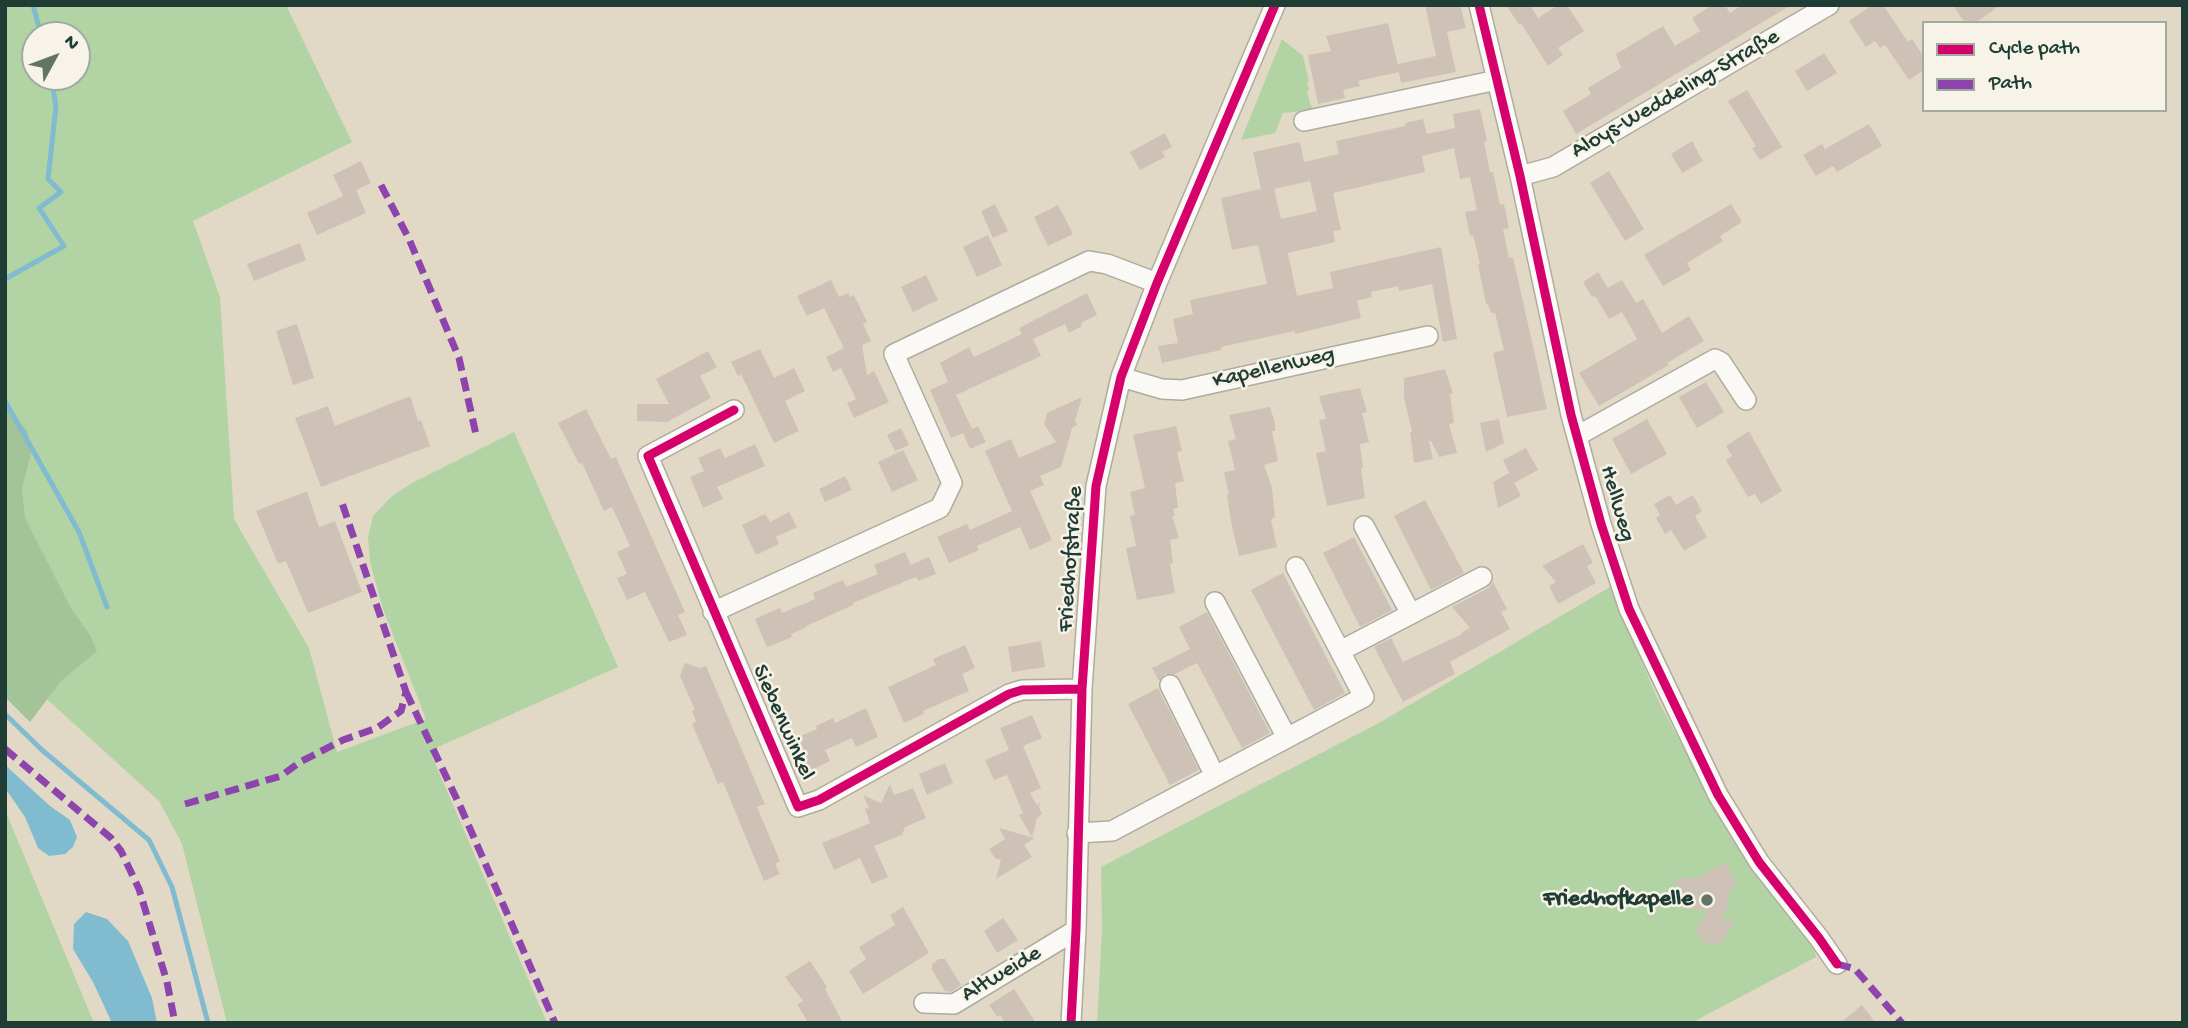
<!DOCTYPE html>
<html>
<head>
<meta charset="utf-8">
<style>
  body { margin:0 }
  #map { position:relative; width:2188px; height:1028px; overflow:hidden; background:#e1d9c6; font-family:"Gochi Hand",sans-serif }
  canvas { display:block }
  .frame { position:absolute; inset:0; border:7px solid #1f3d34; pointer-events:none }
  .legend { position:absolute; left:1922px; top:21px; width:245px; height:91px; box-sizing:border-box; background:#f7f3e8; border:2px solid #a1aaa0; margin:0; padding:9px 12px; list-style:none; font-size:21px; color:#1f3d34 }
  .legend li { display:flex; align-items:center; gap:14px; height:35px }
  .legend b { width:35px; border:2px solid #a1aaa0 }
  .north { position:absolute; left:21px; top:21px; width:70px; height:70px; box-sizing:border-box; background:#f7f3e8; border:2px solid #a1aaa0; border-radius:50%; rotate:49deg; font-size:19px; font-weight:700; line-height:28px; text-align:center; color:#1f3d34 }
  .north::after { content:''; display:block; margin:auto; width:24px; height:32px; background:#637467; clip-path:polygon(50% 0,100% 100%,50% 72%,0 100%) }
</style>
</head>
<body>
<div id="map">
<canvas width="2188" height="1028"></canvas>
<div class="frame"></div>
<ul class="legend">
<li><b style="height:9px;background:#d6006c"></b>Cycle path</li>
<li><b style="height:9px;background:#8e44ad"></b>Path</li>
</ul>
<div class="north">N</div>
</div>
<script>
const g = document.querySelector('canvas').getContext('2d');
g.lineJoin = 'round';
function fill(path, color) {
  g.fillStyle = color;
  g.fill(path, 'evenodd');
}
function poly(rows) {
  const path = new Path2D();
  for (const r of rows) {
    path.moveTo(r[0], r[1]);
    for (let i = 2; i < r.length; i += 2) path.lineTo(r[i], r[i + 1]);
  }
  return path;
}
function trace(path, color, width, dash) {
  g.strokeStyle = color;
  g.lineWidth = width;
  g.lineCap = dash ? 'butt' : 'round';
  g.setLineDash(dash || []);
  g.stroke(path);
}
function write(font, color, halo, rows, align = 'center') {
  g.font = font + ' "Gochi Hand",sans-serif';
  g.lineWidth = 5;
  g.setLineDash([]);
  g.textBaseline = 'middle';
  g.strokeStyle = halo;
  g.fillStyle = color;
  for (const [text, x, y, turn = 0] of rows) {
    g.save();
    g.translate(x, y);
    g.rotate((+turn || 0) * Math.PI / 180);
    g.textAlign = isNaN(turn) ? turn : align;
    if (halo) g.strokeText(text, 0, 0);
    g.fillText(text, 0, 0);
    g.restore();
  }
}
fill(poly([
  [5,5,286,5,352,142,193,221,220,297,234,519,309,648,337,752,426,719,383,609,370,562,368,537,373,516,391,497,412,483,514,432,618,667,438,747,431,754,547,1023,227,1023,182,844,159,801,5,661],
  [35,35,77,35,77,77,35,77],
  [1282,39,1303,56,1309,81,1307,82,1309,90,1307,91,1310,104,1314,110,1283,113,1275,133,1241,140],
  [1610,587,1658,700,1721,819,1772,895,1813,946,1816,957,1691,1023,1097,1023,1102,931,1101,867,1379,723],
  [5,810,94,1023,5,1023]
]), '#b2d3a3');
fill(poly([
  [5,403,27,431,32,448,22,489,25,518,55,577,72,610,90,635,97,651,61,681,30,722,5,697]
]), '#a3c399');
fill(poly([
  [5,765,50,806,70,820,77,837,73,847,65,854,49,856,38,848,25,817,5,788],
  [86,912,107,919,128,941,152,998,157,1023,112,1023,93,982,73,949,74,924]
]), '#80bbd0');
trace(poly([
  [33,5,41,35],
  [5,279,64,246,39,208,61,192,48,179,56,106,51,77],
  [5,401,79,532,107,607],
  [5,714,42,750,149,840,172,887,208,1023]
]), '#80bbd0', 5);
fill(poly([
  [1425,5,1460,5,1466,28,1447,32,1456,72,1401,83,1399,72,1358,81,1360,86,1343,90,1345,98,1318,104,1308,55,1331,51,1326,36,1388,23,1399,70,1398,64,1436,56],
  [1506,5,1530,5,1538,18,1558,5,1567,5,1584,31,1558,48,1563,55,1548,66,1521,23,1519,25],
  [1712,5,1725,5,1730,13,1742,5,1791,5,1576,134,1563,111,1591,94,1588,88,1621,68,1616,54,1663,26,1675,46,1700,31,1692,18],
  [1872,5,1883,5,1908,42,1912,39,1924,57,1924,70,1909,80,1885,45,1880,48,1875,41,1866,47,1849,21],
  [1953,5,2001,5,1975,23,1965,23],
  [1824,53,1837,73,1807,91,1795,71],
  [1747,90,1782,147,1760,160,1752,148,1756,146,1728,101],
  [1480,109,1487,141,1484,142,1490,172,1493,172,1500,205,1504,204,1509,228,1503,229,1509,258,1513,257,1547,409,1507,417,1493,353,1504,350,1495,313,1491,313,1488,304,1486,304,1478,265,1480,264,1473,235,1470,236,1465,212,1477,210,1470,177,1460,179,1454,148,1422,156,1425,172,1333,193,1341,230,1333,231,1335,242,1288,253,1297,296,1333,288,1330,272,1441,247,1457,339,1443,342,1432,284,1399,291,1398,286,1371,292,1372,297,1357,301,1361,318,1295,334,1295,331,1221,347,1221,350,1162,363,1158,346,1178,343,1173,319,1193,314,1190,300,1267,284,1258,245,1232,250,1221,198,1261,189,1253,152,1300,142,1304,162,1339,154,1336,141,1405,126,1405,123,1423,119,1427,134,1455,128,1453,114],
  [1310,181,1317,211,1281,219,1274,189],
  [1869,124,1882,146,1837,172,1833,166,1816,176,1803,155,1822,144,1825,149],
  [1165,133,1172,147,1162,152,1165,157,1140,170,1130,152],
  [1692,141,1703,161,1682,173,1671,154],
  [361,161,371,183,356,190,366,213,317,235,307,213,343,196,333,175],
  [1609,171,1644,229,1625,241,1590,183],
  [995,204,1008,231,993,238,981,211],
  [1731,204,1742,222,1720,236,1723,241,1687,263,1691,270,1663,286,1644,255],
  [1058,205,1073,234,1048,246,1034,217],
  [988,235,1002,265,977,277,963,247],
  [300,243,306,260,254,281,247,264],
  [1598,272,1608,288,1622,280,1636,303,1643,299,1662,333,1689,316,1704,341,1667,363,1669,365,1599,406,1579,373,1637,339,1622,312,1609,319,1595,296,1592,297,1583,282],
  [926,275,938,300,913,312,901,287],
  [831,280,839,297,848,293,850,297,854,295,867,322,863,324,871,341,862,345,867,375,874,371,889,402,854,418,847,403,856,399,841,368,833,372,826,357,844,348,824,308,807,316,797,296],
  [1087,293,1097,315,1081,323,1082,326,1069,333,1065,324,1033,339,1041,356,956,395,972,429,978,426,986,442,970,449,963,433,951,438,930,390,948,382,940,363,969,347,974,357,1022,334,1019,328],
  [297,324,314,378,293,385,276,331],
  [760,349,774,378,794,368,805,391,785,401,799,431,774,443,741,374,738,376,731,362],
  [708,351,717,367,700,376,711,398,667,422,637,421,637,404,669,404,656,379],
  [1445,369,1453,394,1450,394,1454,423,1449,424,1457,453,1439,457,1431,441,1429,441,1433,459,1414,463,1410,432,1412,432,1404,397,1404,378],
  [1706,382,1724,412,1697,428,1679,397],
  [1360,388,1367,412,1362,413,1369,442,1360,444,1363,468,1361,469,1365,498,1327,506,1316,453,1326,451,1319,420,1326,419,1319,396],
  [410,396,418,421,421,420,430,446,321,487,295,418,328,406,335,426],
  [1082,397,1075,421,1077,425,1072,428,1061,467,1040,476,1044,485,1030,491,1052,540,1030,550,1020,527,977,546,979,550,949,563,937,537,967,524,970,530,1012,511,985,451,1011,439,1019,458,1056,442,1044,424,1047,413],
  [1270,407,1275,423,1275,431,1272,431,1278,461,1264,465,1272,488,1275,517,1271,520,1277,547,1239,556,1232,527,1227,495,1229,495,1224,472,1235,470,1228,441,1236,439,1229,415],
  [586,409,611,459,616,457,685,612,678,615,687,635,669,642,645,592,627,600,617,578,627,574,617,552,630,546,612,507,604,511,582,463,579,464,558,423],
  [1499,419,1504,443,1486,452,1480,423],
  [1647,419,1667,454,1631,474,1612,439],
  [1176,426,1182,451,1177,452,1184,481,1175,483,1178,508,1173,509,1175,516,1172,516,1179,538,1170,540,1173,563,1170,564,1175,593,1137,600,1126,548,1136,546,1130,516,1135,515,1130,492,1145,488,1133,435],
  [901,428,909,445,895,451,887,435],
  [1749,431,1782,491,1761,504,1755,494,1748,497,1726,460,1732,456,1726,446],
  [755,444,765,466,717,487,723,499,703,508,690,477,704,471,698,458,720,448,725,458],
  [1526,448,1538,470,1514,483,1503,460],
  [903,450,918,480,892,492,878,462],
  [1509,473,1521,496,1498,508,1493,482],
  [845,476,852,490,825,502,819,489],
  [307,491,319,527,335,521,362,592,308,613,286,561,278,564,256,511],
  [1670,495,1676,505,1693,495,1702,511,1695,516,1707,537,1684,551,1671,530,1665,534,1656,518,1660,515,1654,504],
  [1425,500,1464,573,1431,590,1394,516],
  [789,512,797,527,776,537,779,544,756,555,742,525,765,514,770,522],
  [1354,537,1392,610,1360,627,1323,553],
  [1583,544,1593,563,1587,566,1596,583,1558,604,1549,586,1556,582,1542,566],
  [905,552,911,565,929,557,936,574,918,581,916,577,853,603,853,605,806,626,807,627,791,634,792,637,767,647,755,619,780,608,782,613,815,599,813,593,843,580,846,587,878,574,874,565],
  [1283,573,1345,693,1314,710,1251,590],
  [1493,582,1507,609,1501,612,1510,629,1450,662,1455,674,1403,702,1374,647,1391,638,1403,662,1462,634,1462,632,1470,628,1452,607,1488,588],
  [1207,612,1270,733,1242,748,1197,663,1175,674,1165,674,1159,681,1152,668,1190,649,1179,627],
  [1041,641,1045,667,1012,672,1008,647],
  [965,645,975,668,962,674,969,691,923,711,924,714,904,723,888,687,936,665,933,659],
  [685,663,700,668,706,666,765,804,757,807,780,861,775,864,780,874,764,881,723,782,718,784,692,724,696,721,692,711,695,710,680,676],
  [1158,688,1199,770,1170,785,1128,704],
  [866,708,878,737,856,747,852,738,825,750,830,761,807,772,793,739,817,729,816,726,833,718,835,723],
  [1032,715,1042,738,1023,746,1041,788,1030,793,1037,805,1040,802,1039,808,1042,814,1037,818,1032,837,1019,815,1023,813,1007,775,994,780,985,760,1009,750,1000,728],
  [945,763,953,783,927,795,919,774],
  [890,784,894,795,913,788,926,818,905,827,902,835,874,846,888,877,872,884,860,858,834,870,822,843,870,823,865,809,869,808,863,795,881,803],
  [999,828,1035,838,1024,845,1032,857,996,879,1001,860,995,858,989,849,1005,839],
  [1726,862,1736,882,1727,897,1730,904,1721,919,1735,920,1720,944,1703,943,1696,930,1708,911,1690,909,1674,879,1698,877],
  [903,907,929,953,863,994,849,971,866,959,859,947,895,925,890,915],
  [1003,918,1018,940,997,953,984,931],
  [939,959,945,959,961,985,951,992,945,991,932,970,932,964],
  [810,961,827,987,825,989,843,1023,808,1023,797,1004,803,1001,785,977],
  [1014,989,1036,1023,1005,1023,1000,1015,997,1017,989,1005],
  [1862,1005,1876,1023,1840,1023]
]), '#cec2b7');
const minor = poly([
  [1479,5,1520,176,1571,415,1601,524,1629,609,1718,795,1759,862,1819,938,1837,964],
  [1304,121,1497,80],
  [1520,176,1553,167,1829,5],
  [1121,377,1162,389,1182,390,1428,336],
  [734,410,648,456,798,807,819,800,1009,694,1022,690,1082,689],
  [1577,436,1715,359,1721,362,1746,400],
  [1364,526,1411,614],
  [1296,567,1340,651],
  [1215,602,1287,738],
  [713,612,940,508,952,483,894,354,1089,261,1107,264,1157,283],
  [1170,685,1215,776],
  [1077,833,1112,831,1364,697,1340,651,1482,577],
  [924,1003,954,1004,1076,930],
  [1071,1023,1076,930,1082,689,1096,486,1121,377,1157,283,1275,5]
]);
trace(minor, '#aeac9f', 22);
trace(minor, '#faf9f6', 19);
trace(poly([
  [381,185,409,239,459,358,477,439],
  [406,692,461,808,555,1023],
  [5,749,111,838,121,851,139,889,167,982,175,1023],
  [185,804,281,776,300,762,343,740,377,728,401,711,406,692,341,500],
  [1837,964,1855,969,1902,1023]
]), '#8e44ad', 7, [14, 7]);
trace(poly([
  [1479,5,1520,176,1571,415,1601,524,1629,609,1718,795,1759,862,1819,938,1837,964],
  [734,410,648,456,798,807,819,800,1009,694,1022,690,1082,689],
  [1071,1023,1076,930,1082,689,1096,486,1121,377,1157,283,1275,5]
]), '#d6006c', 9);
for (const [x, y, r, color] of [
  [1707,900,7,"#637467"]
]) {
  const dot = new Path2D();
  dot.arc(x, y, r, 0, 2 * Math.PI);
  g.fillStyle = color;
  g.fill(dot);
  trace(dot, '#f7f3e8', 2.5);
}
write('23px', '#1f3d34', '#f7f3e8', [
  ["Aloys-Weddeling-Straße",1676,95,-30],
  ["Kapellenweg",1274,369,-13],
  ["Hellweg",1616,504,74],
  ["Friedhofstraße",1072,559,-86],
  ["Siebenwinkel",782,723,66],
  ["Altweide",1002,975,-31]
]);
write('bold 23px', '#1f3d34', '#f7f3e8', [
  ["Friedhofkapelle",1693,900]
], 'right');
</script>
</body>
</html>
